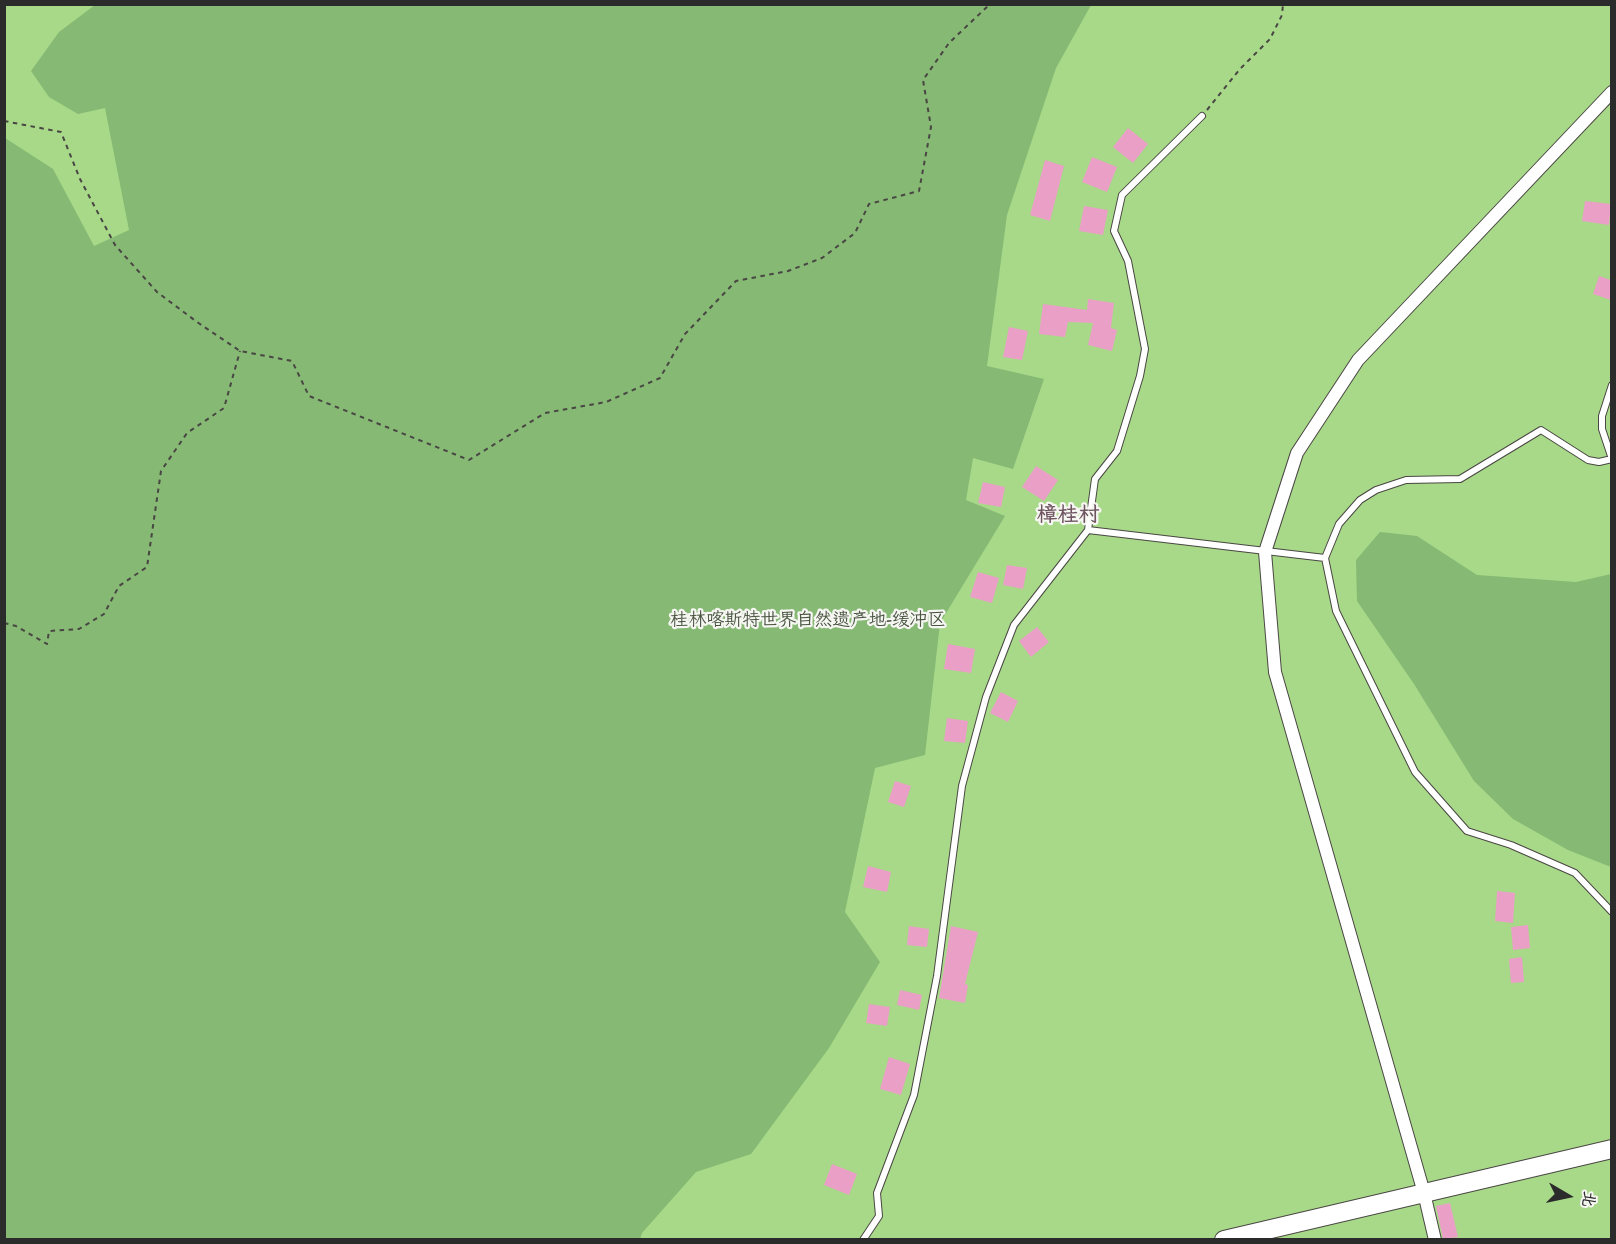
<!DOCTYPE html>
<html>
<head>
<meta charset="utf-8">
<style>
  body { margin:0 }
  #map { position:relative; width:1616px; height:1244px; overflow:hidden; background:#f3e2ca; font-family:"Gochi Hand","LXGW WenKai TC",sans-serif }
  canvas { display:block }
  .frame { position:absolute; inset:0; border:6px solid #2b2b2b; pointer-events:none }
  .north { position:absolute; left:1538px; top:1166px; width:60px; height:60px; -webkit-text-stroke:4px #f6f6f2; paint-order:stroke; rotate:99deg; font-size:16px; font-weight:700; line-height:24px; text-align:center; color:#2b2b2b }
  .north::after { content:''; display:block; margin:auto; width:21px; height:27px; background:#2b2b2b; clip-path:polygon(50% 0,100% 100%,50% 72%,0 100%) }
</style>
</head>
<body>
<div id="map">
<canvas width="1616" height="1244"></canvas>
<div class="frame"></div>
<div class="north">北</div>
</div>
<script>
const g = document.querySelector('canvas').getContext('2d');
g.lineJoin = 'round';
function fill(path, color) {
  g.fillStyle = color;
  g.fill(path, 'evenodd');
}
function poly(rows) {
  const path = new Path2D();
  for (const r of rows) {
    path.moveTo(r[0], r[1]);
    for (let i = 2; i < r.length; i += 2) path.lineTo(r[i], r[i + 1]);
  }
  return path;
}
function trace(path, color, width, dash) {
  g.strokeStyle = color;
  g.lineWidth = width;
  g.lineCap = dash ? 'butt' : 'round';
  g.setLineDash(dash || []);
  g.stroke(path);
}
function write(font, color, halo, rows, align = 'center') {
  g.font = font + ' "Gochi Hand","LXGW WenKai TC",sans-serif';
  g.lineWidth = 4.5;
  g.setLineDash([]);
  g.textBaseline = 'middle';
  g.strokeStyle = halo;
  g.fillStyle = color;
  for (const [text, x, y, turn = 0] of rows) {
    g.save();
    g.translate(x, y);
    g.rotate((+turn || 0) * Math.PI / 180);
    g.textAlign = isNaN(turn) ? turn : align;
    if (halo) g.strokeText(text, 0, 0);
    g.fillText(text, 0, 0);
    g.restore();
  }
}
fill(poly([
  [5,5,1611,5,1611,1239,5,1240]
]), '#a7d988');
fill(poly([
  [95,5,1091,5,1056,68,1007,215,987,366,1044,379,1013,469,973,458,966,500,1005,516,940,623,925,755,875,768,845,912,880,962,829,1048,751,1154,696,1172,642,1233,640,1239,5,1239,5,138,53,169,94,246,129,230,105,108,78,114,49,97,31,71,59,32],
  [1380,532,1417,536,1477,575,1576,582,1611,574,1611,867,1568,850,1513,819,1474,781,1414,684,1357,601,1356,560]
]), '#85b974');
fill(poly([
  [1128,128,1148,144,1133,163,1113,147],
  [1092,157,1117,167,1107,192,1082,182],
  [1045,160,1064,166,1050,221,1030,215],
  [1585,201,1611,204,1609,225,1582,221],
  [1084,206,1108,210,1103,235,1079,231],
  [1599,276,1611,280,1611,300,1593,294],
  [1088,299,1114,303,1111,328,1117,330,1112,351,1088,345,1093,323,1068,322,1065,337,1039,334,1043,304,1087,310],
  [1009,327,1028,331,1022,360,1003,357],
  [1036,466,1058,480,1044,501,1022,487],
  [983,482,1005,487,1001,507,978,503],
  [1007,565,1027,568,1023,589,1003,585],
  [978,572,999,578,992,603,970,597],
  [1037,627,1049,642,1031,657,1019,641],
  [948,644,975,649,971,673,944,669],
  [1001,692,1018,701,1008,722,990,713],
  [947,718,968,721,965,743,944,741],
  [895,781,911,786,904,807,888,802],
  [868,866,891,872,887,892,863,887],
  [1497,891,1515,893,1513,923,1495,921],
  [1528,925,1530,948,1513,950,1511,927],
  [909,926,929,929,927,947,907,945],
  [951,926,978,932,965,984,968,985,965,1003,939,998],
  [1522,957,1524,982,1511,983,1509,959],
  [900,990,922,995,919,1010,897,1005],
  [869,1004,890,1007,887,1026,866,1023],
  [889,1057,910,1064,901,1095,880,1089],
  [832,1164,857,1174,849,1195,824,1185],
  [1450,1203,1458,1237,1443,1239,1436,1206]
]), '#eaa0c6');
const lane = poly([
  [1612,385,1602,416,1602,429,1612,459],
  [1612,459,1599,462,1588,460,1541,430,1460,479,1406,480,1376,490,1360,500,1339,524,1325,558,1336,611,1415,772,1467,831,1511,845,1575,873,1612,912],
  [1088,530,1095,479,1117,451,1140,376,1145,349,1128,261,1114,231,1122,195,1202,116],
  [863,1240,879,1216,877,1193,914,1095,937,976,962,786,986,697,1014,625,1088,530,1325,558]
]);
const street = poly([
  [1435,1240,1424,1193,1275,672,1265,552,1297,453,1358,360,1612,92]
]);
const secondary = poly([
  [1224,1240,1612,1149]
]);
trace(lane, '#494643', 8);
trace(street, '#494643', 14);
trace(secondary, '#494643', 20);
trace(poly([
  [1207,110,1240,69,1270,39,1282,15,1283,4],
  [4,121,61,132,80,179,115,245,157,292,197,322,240,351,292,361,309,396,469,460,545,413,606,402,660,378,685,334,736,281,788,271,822,258,855,233,869,204,919,191,931,127,923,80,949,43,990,4],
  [4,623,16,626,47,644,49,631,79,629,104,614,119,586,147,567,161,471,187,433,224,408,240,351]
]), '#494643', 2, [4.5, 4.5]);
trace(lane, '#fff', 6);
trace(street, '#fff', 12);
trace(secondary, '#fff', 18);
write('18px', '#4a5642', '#f6f6f2', [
  ["桂林喀斯特世界自然遗产地-缓冲区",808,622]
]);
write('bold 21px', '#6e5461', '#f6f6f2', [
  ["樟桂村",1068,518]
]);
</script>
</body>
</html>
